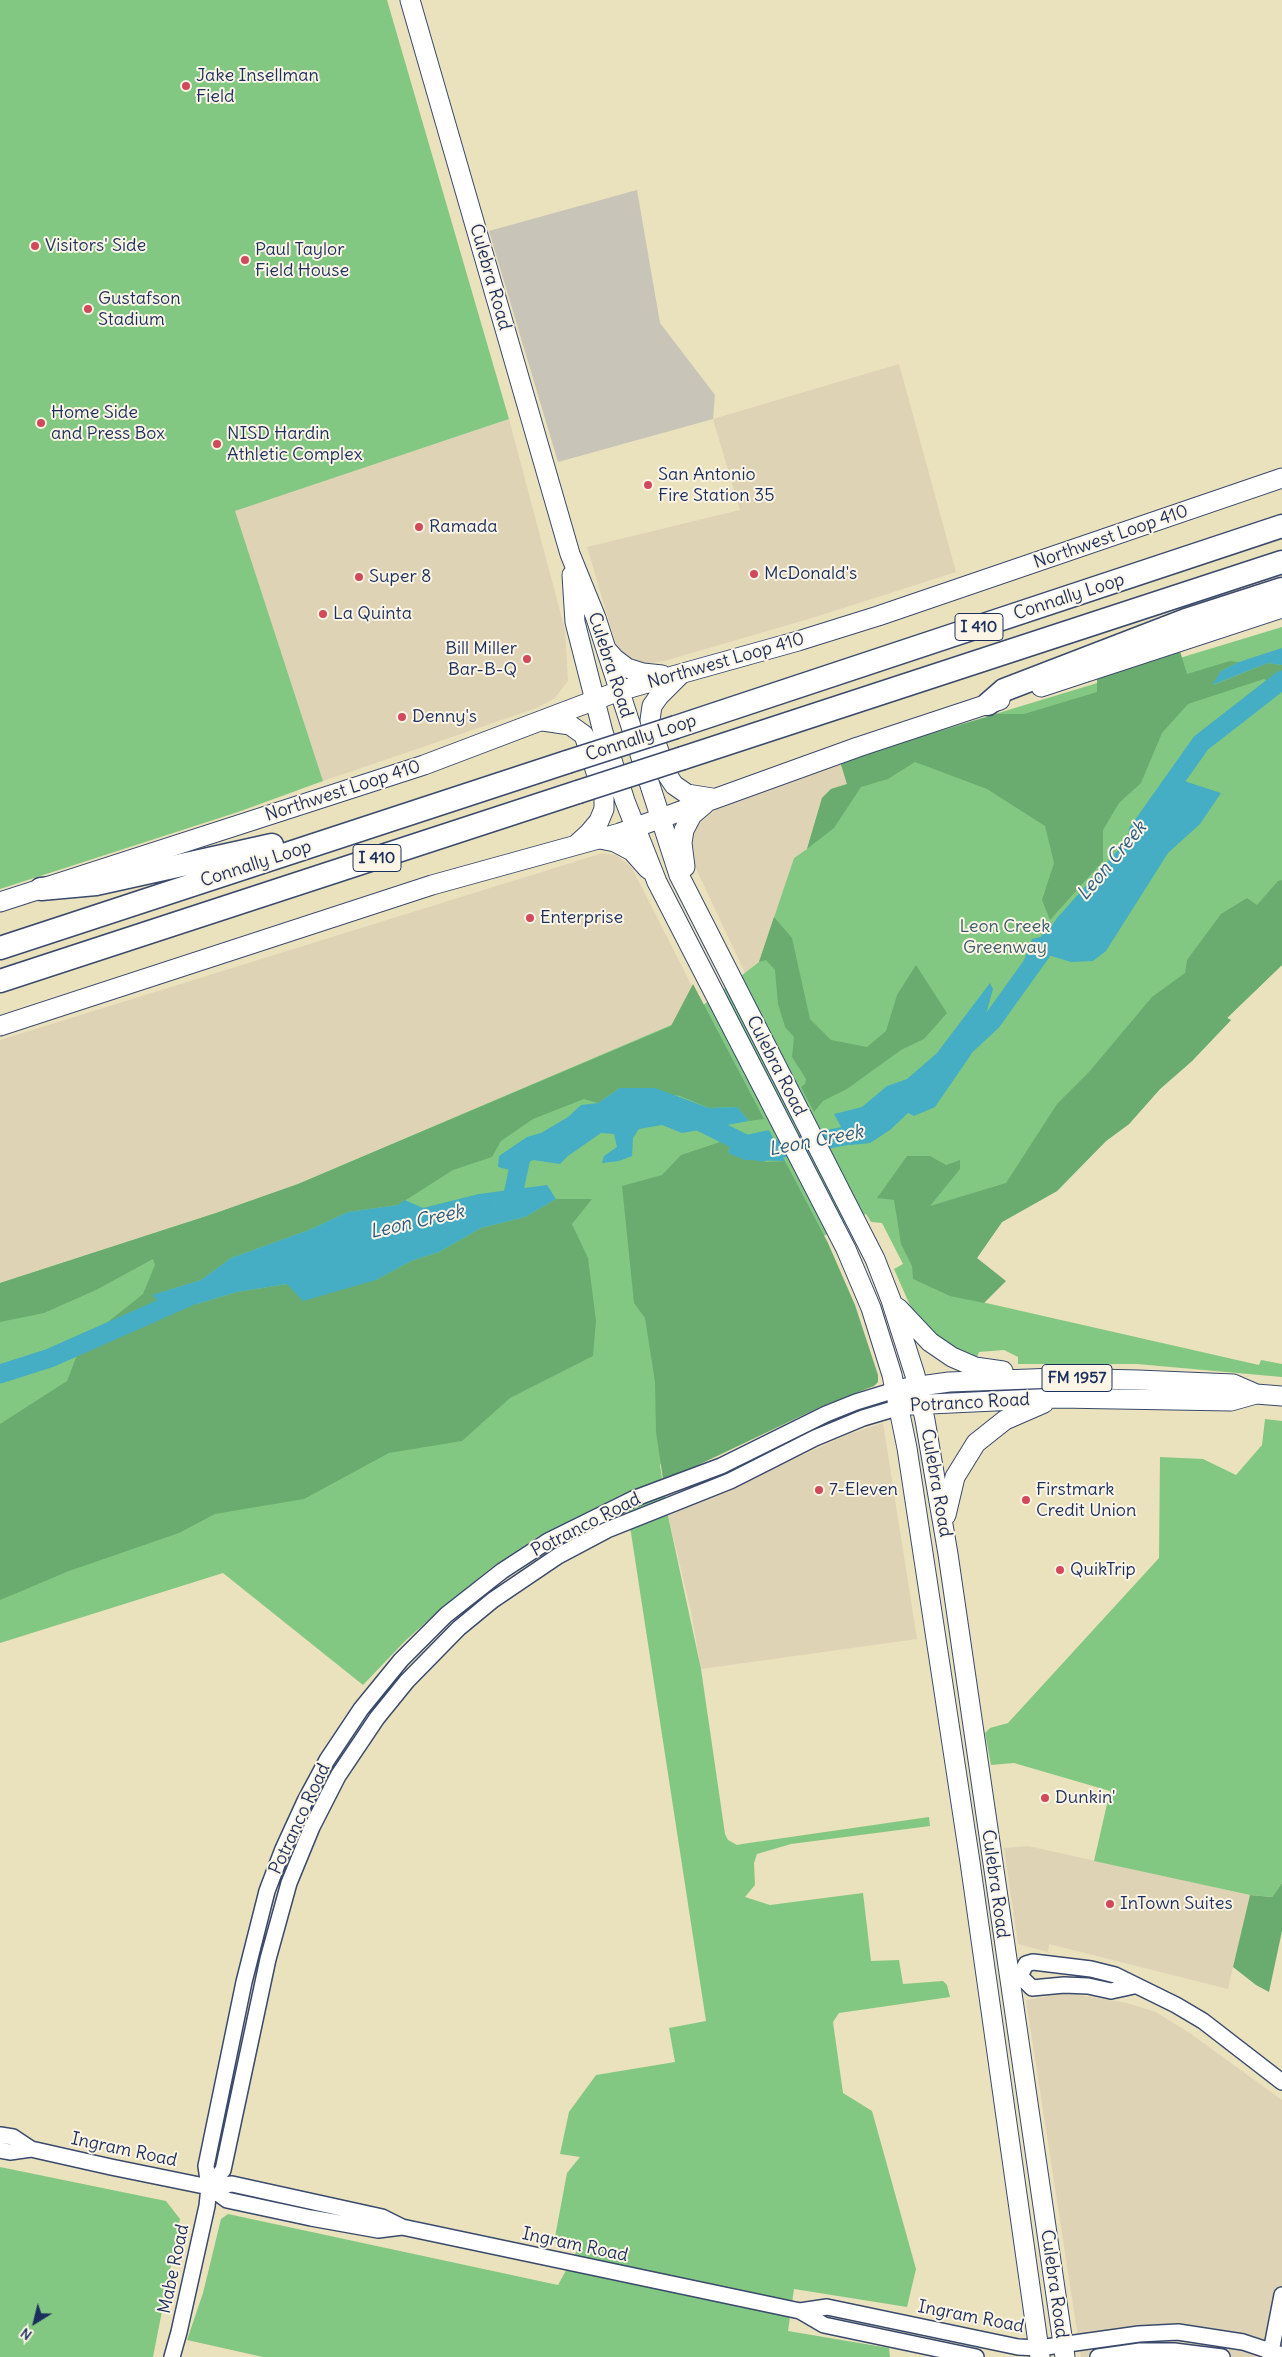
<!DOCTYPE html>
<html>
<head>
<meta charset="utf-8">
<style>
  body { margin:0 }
  #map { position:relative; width:1282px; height:2357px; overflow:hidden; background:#eae1bd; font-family:Delius,sans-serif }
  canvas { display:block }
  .north { position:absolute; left:10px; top:2297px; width:50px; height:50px; -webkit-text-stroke:4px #fcf5e5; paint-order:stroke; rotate:216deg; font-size:14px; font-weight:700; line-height:20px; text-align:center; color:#1b2f5e }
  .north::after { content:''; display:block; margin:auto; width:18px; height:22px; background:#1b2f5e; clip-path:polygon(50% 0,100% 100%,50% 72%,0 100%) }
</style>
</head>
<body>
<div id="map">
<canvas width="1282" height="2357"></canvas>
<div class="north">N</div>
</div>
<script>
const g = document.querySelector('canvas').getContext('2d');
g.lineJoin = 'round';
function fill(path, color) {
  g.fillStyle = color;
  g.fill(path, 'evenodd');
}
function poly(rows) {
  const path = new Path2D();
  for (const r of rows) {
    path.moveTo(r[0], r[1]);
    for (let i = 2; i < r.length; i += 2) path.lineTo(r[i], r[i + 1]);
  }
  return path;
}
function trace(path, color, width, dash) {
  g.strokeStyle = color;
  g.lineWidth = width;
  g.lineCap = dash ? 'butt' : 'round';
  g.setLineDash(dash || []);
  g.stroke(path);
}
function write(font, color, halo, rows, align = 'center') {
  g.font = font + ' Delius,sans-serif';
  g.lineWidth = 4;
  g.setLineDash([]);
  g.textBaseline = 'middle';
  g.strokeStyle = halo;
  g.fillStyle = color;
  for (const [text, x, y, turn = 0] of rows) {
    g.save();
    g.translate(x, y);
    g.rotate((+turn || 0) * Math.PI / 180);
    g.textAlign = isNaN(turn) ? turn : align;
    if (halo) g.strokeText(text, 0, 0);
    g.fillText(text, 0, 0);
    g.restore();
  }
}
fill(poly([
  [899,364,956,572,812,618,664,661,645,664,632,660,622,654,616,645,587,547,740,510,713,419],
  [509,419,565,630,568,681,555,698,537,708,323,781,234,511],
  [840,761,847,784,831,789,822,798,807,849,794,858,759,962,745,973,691,858,690,848,692,838,698,825,717,809],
  [603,853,616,855,632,868,702,1006,671,1025,298,1184,216,1213,0,1283,0,1040],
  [883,1423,917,1639,701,1669,690,1607,668,1516,849,1434],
  [1028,1846,1250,1895,1228,1989,1049,1944,1048,1952,1018,1944,1004,1848],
  [1067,1993,1127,2003,1156,2012,1191,2034,1282,2100,1282,2357,1081,2357,1026,2000]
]), '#dfd3b6');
fill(poly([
  [637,190,660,323,715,395,713,419,558,462,489,231]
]), '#c8c4b8');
fill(poly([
  [0,0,387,0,509,419,235,511,323,781,238,812,0,889],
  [1282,627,1282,965,1227,1018,1231,1020,1192,1061,1160,1089,1129,1124,1106,1141,1057,1191,1002,1222,951,1295,1259,1365,1261,1360,1282,1364,1282,1377,1137,1364,1018,1364,1018,1357,1004,1350,979,1352,976,1359,950,1347,933,1335,912,1310,894,1269,903,1264,882,1223,871,1222,866,1214,812,1242,660,1465,668,1516,701,1669,725,1834,728,1840,737,1845,742,1844,929,1817,930,1826,791,1844,757,1854,754,1863,755,1885,745,1897,770,1905,863,1893,871,1961,899,1960,903,1984,943,1981,947,1985,950,1997,839,2013,833,2022,843,2093,872,2111,916,2269,907,2307,794,2289,788,2331,889,2348,890,2357,263,2357,187,2340,203,2293,221,2219,228,2214,558,2285,579,2247,554,2242,567,2173,580,2157,560,2154,569,2112,596,2075,675,2062,669,2028,706,2021,631,1533,623,1494,537,1537,491,1568,444,1606,405,1641,363,1685,223,1573,0,1643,0,1283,216,1213,298,1184,671,1025,702,1006,759,962,794,858,807,849,822,798,831,789,847,784,840,761],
  [1265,1419,1282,1421,1282,1883,1272,1897,1250,1895,1094,1861,1110,1791,1014,1763,991,1765,985,1733,990,1728,1008,1723,1159,1558,1160,1457,1203,1459,1236,1475,1262,1445],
  [0,2167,166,2201,180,2219,153,2357,0,2357]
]), '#83c882');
fill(poly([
  [1180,651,1187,674,1230,661,1239,662,1221,671,1213,685,1268,663,1282,665,1282,677,1269,682,1264,679,1188,704,1162,733,1141,783,1119,803,1103,830,1103,861,1050,920,1042,900,1054,863,1045,826,987,789,915,762,888,779,861,787,834,828,807,849,822,798,831,789,847,784,840,761,997,714,1024,714,1097,692,1097,679],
  [1282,880,1282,965,1227,1018,1231,1020,1192,1061,1160,1089,1129,1124,1106,1141,1057,1191,1002,1222,977,1258,1006,1281,984,1303,950,1296,913,1279,912,1266,901,1244,894,1200,877,1198,907,1156,930,1156,946,1165,960,1160,960,1169,930,1206,1006,1183,1057,1104,1089,1072,1152,997,1185,973,1187,960,1221,914,1247,898,1257,905,1278,881],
  [774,917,792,938,810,1019,831,1040,867,1047,886,1031,897,995,916,965,947,1013,924,1039,901,1050,847,1089,823,1101,814,1112,801,1087,805,1084,806,1079,792,1057,794,1037,785,1027,778,1004,775,970,766,960,759,962],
  [693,984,764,1119,749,1121,737,1107,709,1108,680,1096,620,1088,598,1103,584,1099,533,1119,501,1141,492,1157,453,1170,398,1205,348,1212,309,1230,231,1258,201,1280,153,1295,197,1304,237,1292,287,1284,376,1280,411,1261,439,1252,481,1228,525,1217,556,1199,592,1199,572,1224,588,1258,596,1321,593,1356,510,1398,462,1441,389,1453,304,1499,215,1514,179,1533,69,1571,0,1600,0,1424,67,1381,79,1350,99,1329,143,1294,155,1265,153,1259,96,1290,44,1313,0,1322,0,1283,216,1213,298,1184,671,1026],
  [732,1138,728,1153,767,1162,785,1161,828,1243,855,1305,878,1375,878,1382,874,1386,820,1407,694,1467,663,1479,656,1432,655,1382,645,1318,634,1303,622,1186,662,1175,681,1155],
  [1282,1883,1282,1931,1269,1992,1256,1985,1233,1967,1250,1895,1272,1897]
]), '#6aac70');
fill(poly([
  [1282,648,1282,665,1268,663,1212,685,1221,671,1239,662],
  [1181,780,1221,793,1200,824,1168,853,1106,951,1093,961,1071,962,1048,955,1036,956,1023,963,1032,939,1045,936,1057,918],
  [990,983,993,989,980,1036,970,1056,935,1107,914,1116,908,1113,890,1130,870,1143,851,1145,834,1114,862,1107,887,1086,907,1079,937,1053],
  [620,1088,655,1088,709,1108,737,1107,749,1121,682,1133,662,1125,639,1129,633,1138,632,1156,619,1161,602,1163,604,1156,617,1147,614,1134,601,1133,568,1156,560,1164,533,1160,514,1171,498,1167,499,1156,527,1137,541,1133,568,1117,581,1105,598,1103],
  [769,1130,785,1161,745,1160,728,1153,732,1138],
  [547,1185,556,1199,525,1217,481,1228,439,1252,411,1261,376,1280,303,1301,287,1284,237,1292,197,1304,168,1309,152,1295,201,1280,231,1258,309,1230,348,1212,398,1205,405,1200,423,1208,479,1194]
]), '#45adc4');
trace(poly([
  [1138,832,1201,743,1282,680],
  [962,1049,992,1021,1053,936],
  [689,1116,761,1152,871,1131],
  [498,1202,512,1199,522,1153,530,1150],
  [0,1374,50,1358,188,1297]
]), '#45adc4', 19);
const minor = poly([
  [1020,1976,1026,1964,1033,1962,1091,1969,1115,1975,1176,2005,1203,2021,1282,2082],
  [1020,1976,1032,1988,1064,1985,1088,1986,1111,1991,1134,1986],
  [0,2135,13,2137,31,2149,111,2167,209,2187,232,2184,382,2217,402,2227,800,2311,824,2325,976,2357],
  [0,2150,10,2152,31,2149],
  [209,2187,223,2170,268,1959,289,1883,312,1827,338,1776,377,1718,407,1681,459,1628,493,1600,558,1556,607,1530,730,1481,815,1438,863,1418,900,1407],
  [209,2187,227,2200,311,2218,378,2230,402,2227],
  [800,2311,827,2307,1018,2347,1039,2348,1139,2334,1178,2332,1243,2342,1282,2355],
  [172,2357,179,2332,207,2206,209,2187,206,2166,244,1982,267,1891,283,1849,305,1801,327,1760,361,1709,401,1660,446,1615,502,1571,548,1541,633,1499,721,1466,826,1414,856,1402,895,1390],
  [1098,2357,1140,2351,1174,2351,1222,2357],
  [1270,2357,1282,2295]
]);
const major = poly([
  [410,0,570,554,596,618,679,875,875,1259,891,1300,915,1375,925,1420,948,1554,1065,2357],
  [572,575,575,622,603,732,625,801,657,882,846,1249,871,1308,892,1375,907,1448,970,1862,1040,2357],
  [606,649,615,659,627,668,643,673,662,675],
  [680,675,659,696,652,706,650,720,652,732,668,776,674,785,687,794,712,798],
  [1041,687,1282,608],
  [543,721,570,725,584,735,604,797,604,809,599,821,589,833,577,844],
  [600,839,615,842,632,851,648,869],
  [685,867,682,843,684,830,692,815,705,804],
  [0,902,424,765,619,691,798,641,878,616,1282,478],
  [0,1026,432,885,620,833,858,747,1000,700],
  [898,1308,930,1342,952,1357,975,1367,1003,1371],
  [906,1388,949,1382,1056,1378,1138,1380,1233,1384,1256,1394,1282,1396],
  [909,1405,1059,1398,1231,1401,1256,1394],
  [946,1515,955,1477,976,1443,1005,1420,1044,1403]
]);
const highway = poly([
  [988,704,1004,690,1186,620,1282,589],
  [676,727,1282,526],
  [683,758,1282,562],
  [41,889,96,884,272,845],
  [0,948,567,762],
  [0,981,578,792]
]);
trace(minor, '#3a4a6c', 18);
trace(major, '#3a4a6c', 21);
trace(highway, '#3a4a6c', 25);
trace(minor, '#fff', 15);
trace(major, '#fff', 19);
trace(highway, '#fff', 22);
const highwayBridge = poly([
  [567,762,676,727],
  [578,792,683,758]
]);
trace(highwayBridge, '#3a4a6c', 25, []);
trace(highwayBridge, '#fff', 22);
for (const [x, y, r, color] of [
  [186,86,5,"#d1495b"],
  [35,246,5,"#d1495b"],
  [245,260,5,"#d1495b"],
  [88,309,5,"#d1495b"],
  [41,423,5,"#d1495b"],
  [217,444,5,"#d1495b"],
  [648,485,5,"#d1495b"],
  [419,527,5,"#d1495b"],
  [754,574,5,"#d1495b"],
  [359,577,5,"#d1495b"],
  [323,614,5,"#d1495b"],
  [527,659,5,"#d1495b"],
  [402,717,5,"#d1495b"],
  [530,918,5,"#d1495b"],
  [819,1490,5,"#d1495b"],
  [1026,1500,5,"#d1495b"],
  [1060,1570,5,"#d1495b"],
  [1045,1798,5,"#d1495b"],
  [1110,1904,5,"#d1495b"]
]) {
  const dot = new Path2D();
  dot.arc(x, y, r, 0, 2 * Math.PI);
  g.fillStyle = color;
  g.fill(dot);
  trace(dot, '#fcf5e5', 2);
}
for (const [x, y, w] of [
  [979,627,48],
  [377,858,48],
  [1077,1378,70]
]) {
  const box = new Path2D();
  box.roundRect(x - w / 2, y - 13.5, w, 27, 4);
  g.fillStyle = '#fcf5e5';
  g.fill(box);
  trace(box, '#1b2f5e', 1);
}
write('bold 16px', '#1b2f5e', null, [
  ["I 410",979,627],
  ["I 410",377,858],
  ["FM 1957",1077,1378]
]);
write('18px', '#1b2f5e', '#fcf5e5', [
  ["Jake Insellman",196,76],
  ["Field",196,97],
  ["Visitors' Side",45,246],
  ["Paul Taylor",255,250],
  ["Field House",255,271],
  ["Gustafson",98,299],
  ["Stadium",98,320],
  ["Home Side",51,413],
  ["and Press Box",51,434],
  ["NISD Hardin",227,434],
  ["Athletic Complex",227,455],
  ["San Antonio",658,475],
  ["Fire Station 35",658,496],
  ["Ramada",429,527],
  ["McDonald's",764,574],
  ["Super 8",369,577],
  ["La Quinta",333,614],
  ["Bill Miller",517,649,"right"],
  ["Bar-B-Q",517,670,"right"],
  ["Denny's",412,717],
  ["Enterprise",540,918],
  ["7-Eleven",829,1490],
  ["Firstmark",1036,1490],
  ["Credit Union",1036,1511],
  ["QuikTrip",1070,1570],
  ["Dunkin'",1055,1798],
  ["InTown Suites",1120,1904]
], 'left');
write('18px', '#1b2f5e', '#fcf5e5', [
  ["Culebra Road",490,277,74],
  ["Northwest Loop 410",1111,537,-19],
  ["Connally Loop",1069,597,-18],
  ["Northwest Loop 410",726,661,-16],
  ["Culebra Road",610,665,72],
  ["Connally Loop",641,738,-18],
  ["Northwest Loop 410",343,791,-18],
  ["Connally Loop",256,864,-18],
  ["Culebra Road",776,1066,63],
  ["Potranco Road",970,1403,-3],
  ["Culebra Road",936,1483,80],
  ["Potranco Road",586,1525,-27],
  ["Potranco Road",300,1819,-65],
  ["Culebra Road",995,1884,82],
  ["Ingram Road",124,2150,12],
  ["Ingram Road",575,2245,12],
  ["Mabe Road",174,2269,-78],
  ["Culebra Road",1054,2284,82],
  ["Ingram Road",971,2317,11]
]);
write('18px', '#3a5d69', '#fcf5e5', [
  ["Leon Creek",1005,927],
  ["Greenway",1005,948]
]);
write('italic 19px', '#2a5b82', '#fcf5e5', [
  ["Leon Creek",1112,861,-50],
  ["Leon Creek",816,1141,-11],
  ["Leon Creek",417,1222,-13]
]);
</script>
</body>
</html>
